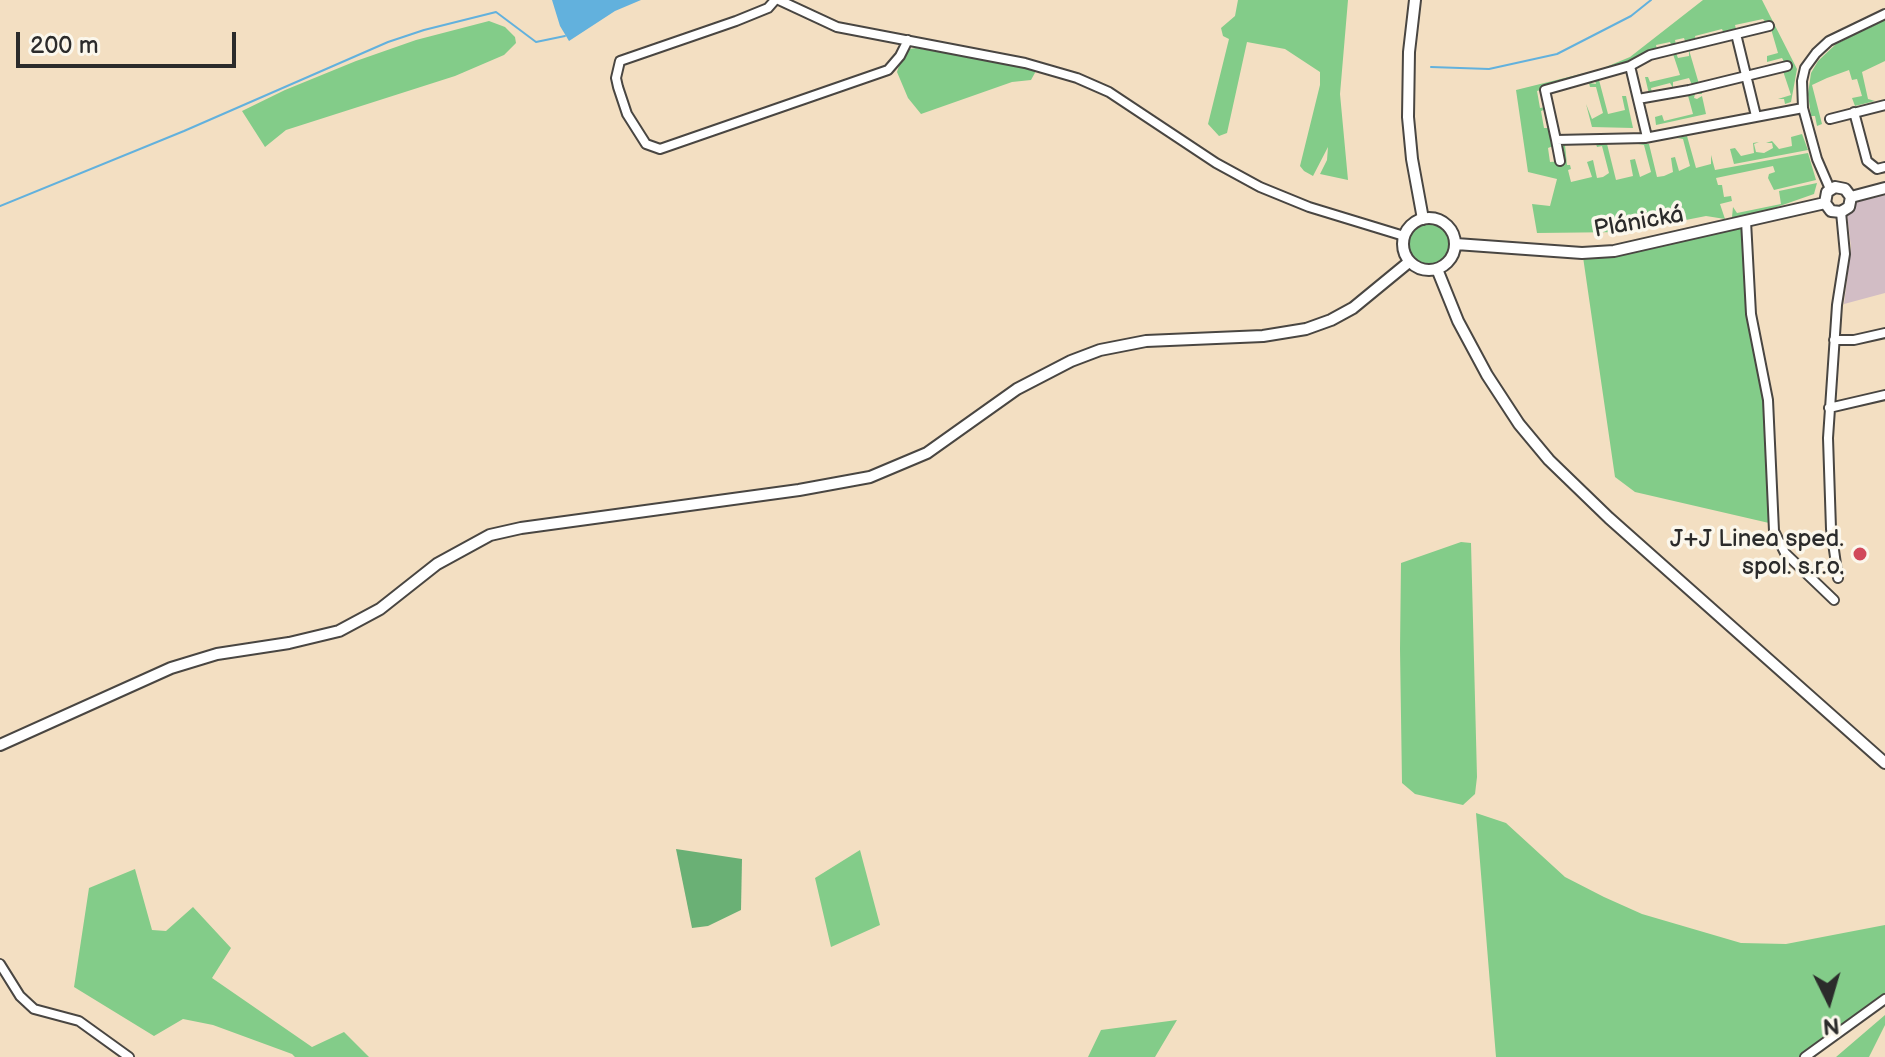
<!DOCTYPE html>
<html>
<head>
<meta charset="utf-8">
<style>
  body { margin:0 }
  #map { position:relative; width:1885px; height:1057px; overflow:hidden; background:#f3dfc2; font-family:"Balsamiq Sans",sans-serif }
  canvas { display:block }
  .north { position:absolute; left:1789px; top:961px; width:80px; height:80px; -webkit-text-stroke:6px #fbf7ec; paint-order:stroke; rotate:175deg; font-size:22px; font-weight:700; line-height:32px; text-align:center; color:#2b2b2b }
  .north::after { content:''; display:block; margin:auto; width:28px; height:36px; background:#2b2b2b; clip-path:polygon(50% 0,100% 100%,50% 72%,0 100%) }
  .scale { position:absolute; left:16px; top:32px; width:220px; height:36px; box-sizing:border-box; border:4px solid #2b2b2b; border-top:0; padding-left:10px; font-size:24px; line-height:28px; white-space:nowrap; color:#2b2b2b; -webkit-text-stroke:6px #fbf7ec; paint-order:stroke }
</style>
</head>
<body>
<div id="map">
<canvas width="1885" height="1057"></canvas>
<div class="north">N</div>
<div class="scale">200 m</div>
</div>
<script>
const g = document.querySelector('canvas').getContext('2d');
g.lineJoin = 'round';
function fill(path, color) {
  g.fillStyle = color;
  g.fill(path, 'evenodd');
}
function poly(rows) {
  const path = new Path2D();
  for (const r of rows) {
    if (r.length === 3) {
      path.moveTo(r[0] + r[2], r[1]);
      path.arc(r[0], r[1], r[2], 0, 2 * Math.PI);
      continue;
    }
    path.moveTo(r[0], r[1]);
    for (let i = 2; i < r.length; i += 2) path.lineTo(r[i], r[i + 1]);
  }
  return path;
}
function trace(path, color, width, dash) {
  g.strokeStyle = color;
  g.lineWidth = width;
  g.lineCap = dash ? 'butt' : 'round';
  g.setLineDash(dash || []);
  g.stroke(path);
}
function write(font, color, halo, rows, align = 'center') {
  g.font = font + ' "Balsamiq Sans",sans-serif';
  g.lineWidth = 7;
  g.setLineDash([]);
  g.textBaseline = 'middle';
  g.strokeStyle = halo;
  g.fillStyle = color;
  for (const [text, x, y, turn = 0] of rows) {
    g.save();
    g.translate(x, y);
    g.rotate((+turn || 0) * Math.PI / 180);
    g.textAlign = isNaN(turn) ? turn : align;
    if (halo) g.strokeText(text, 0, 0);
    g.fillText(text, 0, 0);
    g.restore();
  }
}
fill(poly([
  [1885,195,1885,293,1844,304,1851,247,1847,214,1852,204,1857,201]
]), '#d2bdc5');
fill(poly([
  [1238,0,1348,0,1340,94,1348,180,1320,174,1327,160,1328,147,1313,176,1304,171,1300,166,1320,85,1320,72,1285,49,1247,42,1227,133,1219,136,1208,124,1229,39,1223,36,1221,28,1235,16],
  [1703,0,1762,0,1797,69,1791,102,1785,104,1784,99,1778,99,1791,95,1783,71,1788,69,1782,58,1767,62,1767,56,1778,53,1771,29,1763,19,1735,25,1736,29,1728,31,1728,33,1724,34,1722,29,1695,36,1696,41,1686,44,1684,38,1675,40,1676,45,1672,47,1670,42,1656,45,1657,50,1636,60,1537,91,1540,108,1546,107,1546,109,1541,111,1544,128,1550,128,1553,146,1548,148,1550,162,1563,161,1561,145,1565,145,1567,165,1570,165,1571,169,1568,170,1571,182,1592,177,1587,162,1593,160,1597,178,1603,177,1609,173,1602,146,1597,147,1596,144,1607,144,1616,180,1633,176,1630,160,1635,159,1640,177,1651,172,1644,145,1638,144,1649,144,1657,177,1664,176,1673,172,1671,158,1675,157,1679,171,1690,166,1683,139,1677,138,1687,136,1696,168,1711,164,1711,155,1715,170,1808,153,1816,180,1774,190,1768,178,1769,174,1775,172,1773,166,1716,178,1718,185,1722,185,1724,197,1731,196,1732,201,1720,204,1725,219,1706,216,1625,232,1537,233,1532,204,1550,206,1557,179,1528,172,1516,90,1601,69,1630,57],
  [1885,20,1885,61,1862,72,1868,99,1875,101,1855,106,1852,98,1862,96,1857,79,1852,80,1849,70,1827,78,1812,85,1822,124,1817,126,1815,116,1811,116,1808,94,1811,73,1818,61,1836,44],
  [489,21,505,27,515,37,516,43,504,55,455,76,286,130,265,147,242,111,285,90,356,61,416,40],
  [916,48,1036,69,1036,71,1031,80,1012,82,921,114,908,98,897,72,902,56,909,49],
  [1689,50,1699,84,1692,85,1689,78,1673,82,1673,88,1670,83,1651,88,1652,93,1649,94,1645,77,1648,77,1650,82,1680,75,1673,54,1676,53,1678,58,1689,56],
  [1599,80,1608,114,1625,110,1622,96,1626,96,1633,128,1592,127,1586,104,1592,119,1603,113,1596,87,1590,87,1589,83,1596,84,1595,81],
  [1701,89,1702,94,1695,94,1694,98,1697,99,1702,96,1706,114,1656,125,1655,117,1662,115,1664,121,1693,114,1687,92],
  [1802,134,1808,150,1734,164,1730,149,1735,148,1741,156,1754,153,1753,143,1759,142,1754,144,1756,152,1764,153,1773,148,1772,143,1766,143,1772,141,1779,149,1792,146,1791,137],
  [1817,183,1814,194,1774,208,1774,212,1736,220,1732,217,1733,207,1737,213,1781,204,1779,191],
  [1429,244,20],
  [1742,225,1749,327,1762,379,1767,432,1769,523,1635,492,1615,477,1583,257,1624,255],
  [1461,542,1471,543,1477,777,1475,794,1463,805,1415,794,1402,783,1400,649,1401,563],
  [1476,813,1506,823,1565,877,1604,897,1642,914,1741,943,1786,944,1885,925,1885,995,1800,1057,1496,1057],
  [860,850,880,925,831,947,815,878],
  [135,869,152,930,166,931,193,907,231,948,212,978,312,1047,344,1032,369,1057,295,1057,292,1054,213,1025,183,1019,154,1036,74,987,89,888],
  [1885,1015,1885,1025,1869,1057,1836,1057],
  [1177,1020,1155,1057,1088,1057,1101,1030]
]), '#83cc89');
fill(poly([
  [676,849,742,859,741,910,708,926,692,928]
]), '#6ab075');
fill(poly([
  [552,0,641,0,615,11,569,41,560,26]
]), '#62b1dd');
trace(poly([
  [1431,67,1489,69,1557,54,1631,16,1651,0],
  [0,206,184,131,388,42,424,30,496,12,536,42,565,36]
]), '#62b1dd', 2);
const minor = poly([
  [775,0,768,8,736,21,620,61,616,78,618,87,627,114,646,144,660,149,888,70,900,56,908,40],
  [779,0,837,27,1025,63,1077,78,1109,92,1216,163,1260,187,1309,207,1404,236],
  [1736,34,1756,116],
  [1638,99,1689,90,1787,66],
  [1854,112,1867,161,1877,169,1885,167],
  [1830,119,1885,105],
  [1647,137,1630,66,1650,55,1769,26],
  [1556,140,1545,90,1630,66],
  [1560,161,1556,140,1645,138,1803,108],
  [1830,189,1817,159,1803,108,1802,81,1805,68,1816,53,1829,41,1885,14],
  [1746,221,1751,314,1768,400,1774,531,1785,553,1834,600],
  [1834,340,1854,340,1885,333],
  [1829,408,1885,395],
  [1838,578,1831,529,1828,438,1837,305,1845,254,1841,212],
  [0,964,20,996,34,1009,79,1021,129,1057],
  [1805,1057,1885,999]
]);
const major = poly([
  [1415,0,1409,52,1408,117,1412,159,1423,219],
  [1851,197,1885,188],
  [1825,203,1827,192,1835,187,1845,189,1851,197],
  [1825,203,1831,211,1841,212,1849,207,1851,197],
  [1429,244,26],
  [1456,244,1582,253,1614,251,1825,203],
  [1437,269,1458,321,1487,375,1519,424,1549,460,1609,518,1885,763],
  [0,745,171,668,217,654,289,643,339,631,380,609,437,564,490,535,521,528,799,490,870,477,927,453,1017,389,1071,361,1100,350,1146,341,1263,336,1306,329,1331,320,1353,308,1409,262]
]);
trace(minor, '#494642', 12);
trace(major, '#494642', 14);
trace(minor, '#fff', 8);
trace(major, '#fff', 10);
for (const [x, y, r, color] of [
  [1860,554,8,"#d1495b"]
]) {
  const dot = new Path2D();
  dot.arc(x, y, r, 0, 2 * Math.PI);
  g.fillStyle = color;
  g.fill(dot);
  trace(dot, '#fbf7ec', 3);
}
write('24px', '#2b2b2b', '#fbf7ec', [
  ["Plánická",1639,223,-10]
]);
write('24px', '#2b2b2b', '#fbf7ec', [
  ["J+J Linea sped.",1844,540],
  ["spol. s.r.o.",1844,568]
], 'right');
</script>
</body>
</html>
